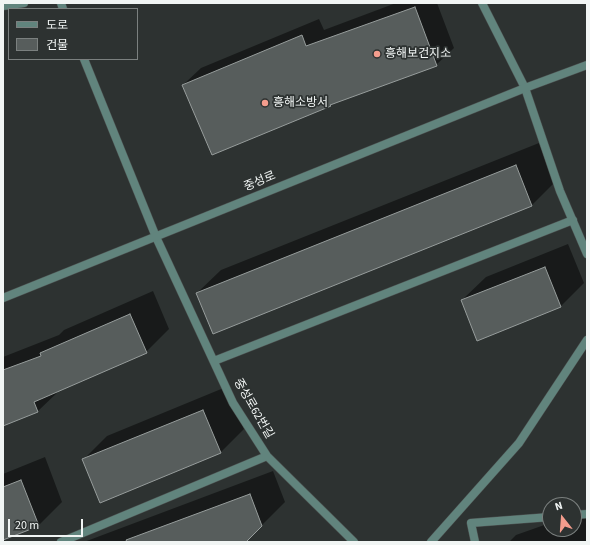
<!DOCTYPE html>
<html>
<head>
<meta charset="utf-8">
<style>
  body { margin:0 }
  #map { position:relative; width:590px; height:545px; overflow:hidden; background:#2d3231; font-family:"Source Sans 3","Noto Sans KR",sans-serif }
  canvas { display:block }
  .frame { position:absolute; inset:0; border:4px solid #f1f5f4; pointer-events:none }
  .legend { position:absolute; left:8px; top:8px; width:130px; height:52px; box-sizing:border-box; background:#2d3231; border:1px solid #7b807f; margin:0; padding:5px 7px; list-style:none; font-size:12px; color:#f1f5f4 }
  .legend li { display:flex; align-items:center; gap:8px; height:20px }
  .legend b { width:20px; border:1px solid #7b807f }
  .north { position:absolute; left:542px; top:497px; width:40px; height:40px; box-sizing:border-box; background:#2d3231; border:1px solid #7b807f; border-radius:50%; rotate:343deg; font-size:11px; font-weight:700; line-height:16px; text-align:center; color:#f1f5f4 }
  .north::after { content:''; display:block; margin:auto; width:14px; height:18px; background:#f49d8d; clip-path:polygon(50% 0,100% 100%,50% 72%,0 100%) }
  .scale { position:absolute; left:8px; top:519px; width:75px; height:18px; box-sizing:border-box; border:2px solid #f1f5f4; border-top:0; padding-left:5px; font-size:12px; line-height:14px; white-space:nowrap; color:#f1f5f4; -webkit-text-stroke:3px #2d3231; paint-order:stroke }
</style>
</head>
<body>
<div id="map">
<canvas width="590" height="545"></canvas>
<div class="frame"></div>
<ul class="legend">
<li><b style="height:5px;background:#61847d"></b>도로</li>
<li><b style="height:11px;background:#575d5c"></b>건물</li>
</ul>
<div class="north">N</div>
<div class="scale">20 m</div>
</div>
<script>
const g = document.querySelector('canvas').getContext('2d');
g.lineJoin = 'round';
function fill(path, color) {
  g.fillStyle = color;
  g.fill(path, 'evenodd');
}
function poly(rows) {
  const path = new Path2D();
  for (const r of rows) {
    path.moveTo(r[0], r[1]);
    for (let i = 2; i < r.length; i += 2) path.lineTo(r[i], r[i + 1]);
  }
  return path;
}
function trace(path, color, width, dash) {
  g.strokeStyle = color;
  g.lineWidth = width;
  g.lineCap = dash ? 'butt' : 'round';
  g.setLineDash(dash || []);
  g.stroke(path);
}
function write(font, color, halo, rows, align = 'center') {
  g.font = font + ' "Source Sans 3","Noto Sans KR",sans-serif';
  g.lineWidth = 3.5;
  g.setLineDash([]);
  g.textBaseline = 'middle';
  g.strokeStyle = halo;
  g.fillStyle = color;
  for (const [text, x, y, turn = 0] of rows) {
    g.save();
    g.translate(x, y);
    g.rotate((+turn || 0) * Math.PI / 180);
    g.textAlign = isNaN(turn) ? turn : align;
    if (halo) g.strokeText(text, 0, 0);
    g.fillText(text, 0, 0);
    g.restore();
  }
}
fill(poly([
  [396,3,437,3,454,48,436,65,333,103,212,154,183,85,201,68,319,19,324,30],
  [539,143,555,182,532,205,213,333,197,293,221,270],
  [568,244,584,283,560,307,462,300,486,277],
  [153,291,169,329,146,352,60,390,38,411,3,425,3,357,59,335,64,330],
  [226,387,244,429,221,452,84,459,107,436],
  [45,457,62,502,39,525,3,539,3,474],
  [273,471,285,502,245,542,84,542],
  [587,510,587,542,509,542,516,535,550,523,550,529,574,529,574,515]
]), '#0007');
const building = poly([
  [415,7,437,66,330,105,331,106,212,155,182,85,302,35,306,46,415,7],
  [516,165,532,206,213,334,196,293,516,165],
  [545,267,561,307,477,341,461,300,545,267],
  [130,314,147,353,34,402,38,412,3,426,3,370,41,356,40,353,130,314],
  [203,410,221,453,100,503,82,459,203,410],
  [21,480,39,526,3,540,3,487,21,480],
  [250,494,262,526,246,542,127,542,126,540,250,494]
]);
fill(building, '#575d5c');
trace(building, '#979d9c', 1);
const service = poly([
  [574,515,587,514],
  [475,542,471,523,550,517]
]);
const minor = poly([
  [61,3,63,9],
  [482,3,525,88,560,191,587,254],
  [3,6,24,3],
  [84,59,156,237,233,403,267,456,354,542],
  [214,361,573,220],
  [61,542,267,456],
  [431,542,519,443,587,340]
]);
const tertiary = poly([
  [3,298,525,88,587,65]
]);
trace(service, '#4c5150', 9);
trace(minor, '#4c5150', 9);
trace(tertiary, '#4c5150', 9);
trace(service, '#61847d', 8);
trace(minor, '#61847d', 8);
trace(tertiary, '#61847d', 8);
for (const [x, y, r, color] of [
  [377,54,4,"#f49d8d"],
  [265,103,4,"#f49d8d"]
]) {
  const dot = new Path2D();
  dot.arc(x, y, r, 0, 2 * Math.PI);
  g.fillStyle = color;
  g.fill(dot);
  trace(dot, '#2d3231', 1.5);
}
write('12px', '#f1f5f4', '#2d3231', [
  ["흥해보건지소",385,54],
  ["흥해소방서",273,103]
], 'left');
write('12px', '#f1f5f4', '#2d3231', [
  ["중성로",260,182,-22],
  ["중성로62번길",253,409,60]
]);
</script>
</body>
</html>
